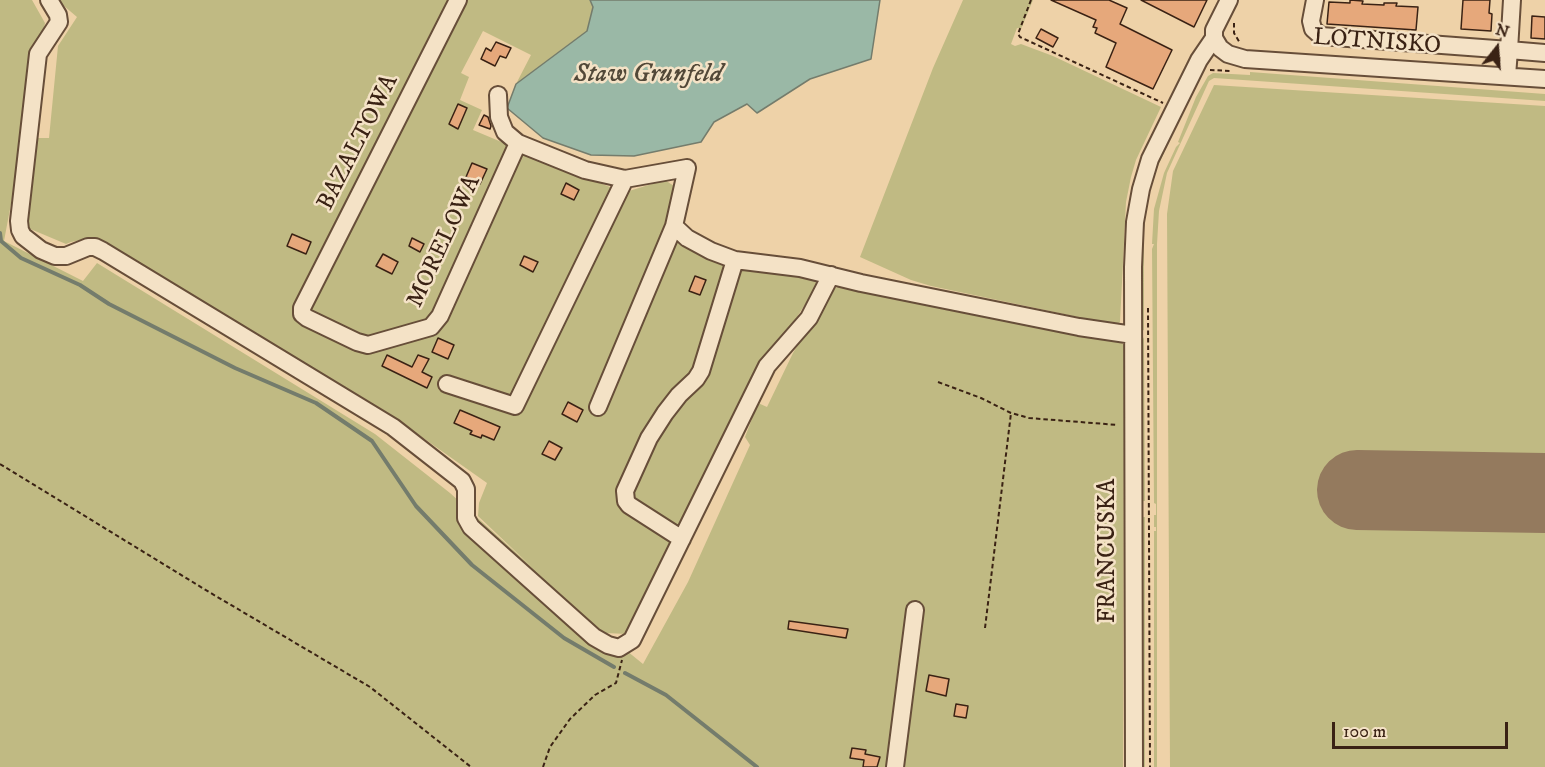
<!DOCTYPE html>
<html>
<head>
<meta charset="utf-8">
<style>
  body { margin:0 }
  #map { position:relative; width:1545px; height:767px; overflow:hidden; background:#eed2a8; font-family:"IM FELL DW Pica",serif }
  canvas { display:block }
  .north { position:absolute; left:1467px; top:18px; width:60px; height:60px; -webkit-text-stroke:4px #f4e2c6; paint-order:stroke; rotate:17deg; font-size:16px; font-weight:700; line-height:24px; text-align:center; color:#3a2214 }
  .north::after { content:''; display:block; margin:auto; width:21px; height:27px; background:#3a2214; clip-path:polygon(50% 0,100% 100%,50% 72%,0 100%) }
  .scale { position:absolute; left:1332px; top:722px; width:176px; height:27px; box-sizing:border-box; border:3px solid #3a2214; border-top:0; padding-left:8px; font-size:18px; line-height:21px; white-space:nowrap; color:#3a2214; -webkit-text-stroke:4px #f4e2c6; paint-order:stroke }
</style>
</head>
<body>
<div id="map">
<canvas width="1545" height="767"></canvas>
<div class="north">N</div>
<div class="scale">100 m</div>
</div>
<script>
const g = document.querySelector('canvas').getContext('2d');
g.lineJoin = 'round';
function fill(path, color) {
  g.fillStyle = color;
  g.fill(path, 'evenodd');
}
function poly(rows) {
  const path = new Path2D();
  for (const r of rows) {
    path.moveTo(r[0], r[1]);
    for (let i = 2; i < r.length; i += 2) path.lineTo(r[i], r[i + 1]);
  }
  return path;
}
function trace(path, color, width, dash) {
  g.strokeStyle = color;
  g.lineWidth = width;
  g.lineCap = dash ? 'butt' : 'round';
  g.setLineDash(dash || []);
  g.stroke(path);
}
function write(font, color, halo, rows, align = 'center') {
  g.font = font + ' "IM FELL DW Pica",serif';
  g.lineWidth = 5;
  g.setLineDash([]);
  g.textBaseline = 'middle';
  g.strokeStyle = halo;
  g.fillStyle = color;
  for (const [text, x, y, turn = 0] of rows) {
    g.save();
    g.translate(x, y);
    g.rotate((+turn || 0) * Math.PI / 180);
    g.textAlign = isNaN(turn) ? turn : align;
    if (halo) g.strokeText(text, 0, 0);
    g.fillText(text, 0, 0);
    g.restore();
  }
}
fill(poly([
  [0,0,32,0,45,23,4,241,83,281,97,263,375,434,450,493,532,567,478,516,479,503,487,483,385,411,95,237,71,242,66,244,28,228,36,138,49,138,58,46,77,17,57,0,453,0,296,312,357,347,428,336,522,152,610,187,629,191,665,180,677,188,665,228,739,268,822,278,786,334,756,373,670,543,627,634,605,633,643,664,688,582,750,445,745,437,758,403,767,407,793,353,830,290,841,286,1118,340,1124,345,1123,767,0,767],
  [463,0,590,0,593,7,587,31,516,84,531,55,483,31,461,73,469,77,460,100,482,110,473,130,511,146,429,323,367,340,308,313],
  [963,0,1033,0,1021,29,1017,28,1011,44,1015,46,1021,44,1053,56,1161,107,1136,160,1131,177,1126,202,1120,322,1116,325,931,286,911,280,860,257,933,68],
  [1250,72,1545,94,1545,101,1214,78,1209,81,1167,173,1159,211,1157,244,1157,767,1154,767,1154,531,1156,531,1156,527,1154,527,1154,515,1156,515,1156,504,1154,503,1152,249,1154,244,1152,244,1154,209,1164,173,1176,147,1180,143,1178,142,1196,97,1208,76,1213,73,1250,75],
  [1214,85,1545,106,1545,767,1170,767,1167,214,1173,171],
  [1188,98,1155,173,1148,195,1144,227,1144,330,1139,332,1140,235,1152,170],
  [1143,337,1144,339,1145,501,1140,501,1139,338],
  [1140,517,1145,517,1145,767,1141,767]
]), '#c0ba83');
const water = poly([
  [590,0,880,0,871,59,810,79,757,113,747,104,714,122,701,142,634,156,591,155,543,138,507,108,516,84,587,31,593,7,590,0]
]);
fill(water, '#9ab8a6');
trace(water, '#747c6c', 1.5);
trace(poly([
  [0,233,1,241,21,258,80,285,109,304,235,368,316,403,372,441,416,506,472,565,564,638,614,667],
  [625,673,666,695,757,767]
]), '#747c6c', 4);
trace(poly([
  [1357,490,1545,493]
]), '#947a5e', 80);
const building = poly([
  [1051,0,1109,0,1127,8,1120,24,1172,50,1153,89,1106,67,1116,43,1095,33,1097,28,1093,27,1096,20,1051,0],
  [1141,0,1207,0,1194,27,1141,0],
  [1350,0,1363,1,1362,4,1384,5,1384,3,1397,3,1396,6,1418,7,1416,30,1327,24,1329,2,1350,3,1350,0],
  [1463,0,1490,0,1489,13,1492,14,1491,31,1461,29,1463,0],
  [1532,16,1545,17,1545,39,1531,38,1532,16],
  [1041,29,1058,38,1053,47,1036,38,1041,29],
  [496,42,511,48,506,58,500,56,495,66,481,59,486,48,491,51,496,42],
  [458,104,467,108,458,129,449,124,458,104],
  [484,115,488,117,491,126,490,129,479,125,484,115],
  [472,163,487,169,480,184,466,177,472,163],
  [566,183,579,190,574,200,561,194,566,183],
  [292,234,311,242,306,254,287,246,292,234],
  [412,238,424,244,420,252,409,246,412,238],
  [383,254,398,262,392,274,376,266,383,254],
  [524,256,538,262,533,272,520,265,524,256],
  [695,276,706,280,700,295,689,291,695,276],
  [438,338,454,345,448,359,432,352,438,338],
  [387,355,412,367,418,355,429,359,422,372,432,377,427,388,382,366,387,355],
  [568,402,583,410,577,422,562,414,568,402],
  [460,410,500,427,494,440,482,435,481,438,470,434,472,431,454,423,460,410],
  [549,441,562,448,555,460,542,454,549,441],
  [789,621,848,629,846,638,788,629,789,621],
  [929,675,949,679,946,696,926,691,929,675],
  [956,704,968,706,966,718,954,716,956,704],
  [852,748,866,750,865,754,880,757,877,767,863,767,864,760,850,758,852,748]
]);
fill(building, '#e6a87b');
trace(building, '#3a2214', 1.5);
const minor = poly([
  [49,0,58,15,59,22,38,54,19,221,20,230,23,236,41,250,55,256,66,256,88,247,95,247,103,251,393,427,462,481,466,489,466,518,471,527,594,637,608,645,619,648,632,640,767,366,809,318,831,275],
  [458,0,302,308,302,314,307,318,357,342,368,345,431,327,440,316,518,143],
  [1315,0,1311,21,1313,29,1321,36,1509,50,1507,76],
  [1512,0,1509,50,1545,53],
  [1214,38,1220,48,1228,54,1245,59,1545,79],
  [498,95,499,117,505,132,518,143,585,170,625,179,687,168,674,226,687,238,711,251,735,260,800,268,861,283,1079,327,1133,335],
  [447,384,515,406,625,179],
  [598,407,674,226],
  [682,539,629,505,626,501,625,491,649,438,665,413,679,395,696,379,701,371,735,260],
  [895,767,915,610],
  [1134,767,1133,267,1135,222,1141,189,1150,159,1199,60,1214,38,1214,30,1229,0]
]);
trace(minor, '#674e39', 20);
trace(poly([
  [1031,0,1018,34,1020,37,1163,103],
  [1234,23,1234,33,1240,43],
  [1210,70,1231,71],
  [1148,308,1150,767],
  [938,382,981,398,1011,413,1029,418,1118,425],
  [0,464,209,592,370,687,471,767],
  [985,628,1011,413],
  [543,767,550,747,570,719,595,695,616,683,622,660]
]), '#3a2214', 2, [4.5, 3]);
trace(minor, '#f4e2c6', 16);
write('24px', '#3a2214', '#f4e2c6', [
  ["LOTNISKO",1377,43,4],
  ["BAZALTOWA",359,143,-63],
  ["MORELOWA",445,242,-65],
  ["FRANCUSKA",1109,551,-90]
]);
write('italic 26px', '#524838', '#f4e2c6', [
  ["Staw Grunfeld",648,76]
]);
</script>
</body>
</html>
